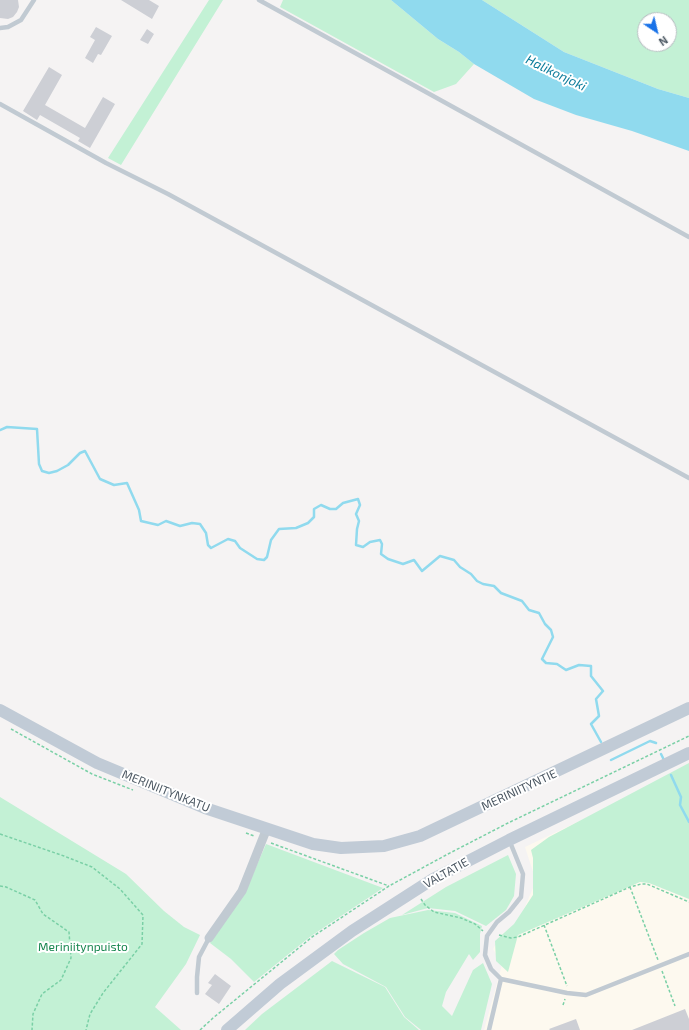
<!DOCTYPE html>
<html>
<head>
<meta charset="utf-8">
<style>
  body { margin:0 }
  #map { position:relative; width:689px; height:1030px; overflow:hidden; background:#f5f3f3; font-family:"Exo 2",sans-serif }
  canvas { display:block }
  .north { position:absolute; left:637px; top:12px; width:40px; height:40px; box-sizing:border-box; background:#fff; border:1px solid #b7bbc0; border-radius:50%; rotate:145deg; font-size:11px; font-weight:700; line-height:16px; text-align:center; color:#4a5661 }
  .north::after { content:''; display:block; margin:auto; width:14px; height:18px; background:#1a73e8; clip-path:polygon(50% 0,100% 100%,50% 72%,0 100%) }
</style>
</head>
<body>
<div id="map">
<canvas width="689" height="1030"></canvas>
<div class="north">N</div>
</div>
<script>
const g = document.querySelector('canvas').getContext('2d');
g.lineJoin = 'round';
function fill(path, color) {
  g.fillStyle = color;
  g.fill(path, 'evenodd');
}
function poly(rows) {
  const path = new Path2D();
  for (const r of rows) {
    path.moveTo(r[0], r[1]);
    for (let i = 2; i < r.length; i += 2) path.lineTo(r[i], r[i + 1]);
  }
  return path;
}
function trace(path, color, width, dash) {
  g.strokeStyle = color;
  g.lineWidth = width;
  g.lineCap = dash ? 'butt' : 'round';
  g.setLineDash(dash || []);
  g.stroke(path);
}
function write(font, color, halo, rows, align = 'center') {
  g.font = font + ' "Exo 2",sans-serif';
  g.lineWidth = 4;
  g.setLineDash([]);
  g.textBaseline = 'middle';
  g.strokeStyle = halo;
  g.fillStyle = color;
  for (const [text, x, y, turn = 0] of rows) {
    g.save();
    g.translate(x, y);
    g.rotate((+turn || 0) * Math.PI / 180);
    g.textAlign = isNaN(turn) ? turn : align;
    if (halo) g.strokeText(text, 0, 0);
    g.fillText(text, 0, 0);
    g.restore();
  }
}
fill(poly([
  [689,769,689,1030,484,1030,502,965,493,949,501,935,518,923,536,881,525,847]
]), '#fdf9ef');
fill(poly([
  [209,0,223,0,121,165,108,158],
  [283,0,391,0,438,39,459,52,474,64,456,84,434,92,280,7],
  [482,0,689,0,689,98,658,89,564,52],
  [645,20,669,20,669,44,645,44],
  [689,763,689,899,649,883,640,882,518,935,508,972,496,961,495,941,514,924,533,895,533,858,531,850,549,837],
  [0,797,126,874,164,911,184,927,200,935,186,964,155,1007,181,1030,0,1030],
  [266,844,383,888,311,936,254,982,231,959,210,943,246,890],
  [508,855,516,874,514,896,506,910,486,926,455,911,428,908,402,915,446,887],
  [428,910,455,913,482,926,480,934,480,952,473,960,469,954,446,992,442,1006,452,1016,473,970,483,963,492,984,481,1030,421,1030,405,1017,386,987,343,964,334,954,338,950,364,933,390,918],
  [332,961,385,987,404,1017,419,1030,245,1030,262,1014]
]), '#c3f1d5');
fill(poly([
  [391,0,482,0,564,52,658,89,689,98,689,151,632,131,576,115,534,99,474,64,459,52,438,39]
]), '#90daee');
trace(poly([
  [0,430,7,427,37,429,39,464,42,471,49,473,57,471,68,465,80,453,85,451,100,479,114,485,127,483,139,510,141,521,158,525,166,521,180,526,192,523,200,524,206,533,208,545,211,548,228,539,235,541,240,548,257,559,264,560,267,557,271,540,279,529,296,528,308,523,314,517,314,509,321,505,330,509,336,509,343,503,358,499,360,505,356,514,359,521,357,529,356,545,363,547,370,542,380,540,382,544,381,554,388,559,403,564,414,560,422,571,440,556,454,560,460,567,471,574,477,581,483,584,494,586,501,593,522,601,529,610,539,613,545,624,551,630,553,637,542,659,546,663,557,664,566,670,579,665,591,666,591,676,603,691,596,699,599,716,591,724,601,742],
  [661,754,664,760],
  [611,760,650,741,656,743],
  [671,775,681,797,680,805,689,822]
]), '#90daee', 2.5);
fill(poly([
  [0,0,18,0,19,7,17,12,13,17,8,19,0,18],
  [121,0,149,0,159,6,152,19],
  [96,27,112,36,101,55,98,54,93,63,85,58,95,40,90,37],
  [147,29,154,34,148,44,140,40],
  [49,67,62,75,45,105,85,128,103,97,115,104,90,148,78,141,80,138,40,115,37,120,23,111],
  [215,974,231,986,219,1004,205,994,212,985,208,983],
  [685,1009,689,1019,689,1030,632,1030],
  [576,1019,580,1030,550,1030,549,1029]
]), '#cdcfd5');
trace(poly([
  [11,729,92,774,133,790],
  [246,833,254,836],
  [0,834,64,856,92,867,120,889,143,915,142,944,103,993,90,1014,86,1030],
  [271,843,389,886],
  [0,886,6,887,35,900,43,914,69,932,71,958,61,980,42,994,33,1014,32,1030],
  [630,887,658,960],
  [421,899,425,905,434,912,461,918,475,924,483,931],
  [544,925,567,986],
  [499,935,511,938,518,937,630,887,641,884,647,884,689,902],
  [662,971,675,1006],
  [563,1005,565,999],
  [200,1030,213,1018,312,937,389,886,448,854,508,823,689,736]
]), '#7ad0a6', 1.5, [3, 2]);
trace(poly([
  [259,0,689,237],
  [0,28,8,27,21,20,34,0],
  [0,104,106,163,168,194,689,478],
  [510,842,523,874,521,897,509,912,497,922,487,936,485,955,491,969,501,979,567,993,586,995,689,954],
  [197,993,197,977,199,957,209,938],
  [489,1030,501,979]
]), '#c1cad2', 4.5);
trace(poly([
  [209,938,242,891,267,828]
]), '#c1cad2', 9);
trace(poly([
  [0,710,97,763,205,808,313,844,341,848,384,846,420,836,689,708],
  [227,1030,280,984,352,931,433,879,509,840,689,753]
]), '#c1cbd6', 12);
write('12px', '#4a5661', '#fff', [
  ["MERINIITYNTIE",519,790,-25],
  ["MERINIITYNKATU",166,791,22],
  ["VALTATIE",446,873,-29]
]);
write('12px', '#17864f', '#fff', [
  ["Meriniitynpuisto",83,947]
]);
write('italic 13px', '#0c7c9b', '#fff', [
  ["Halikonjoki",556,73,26]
]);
</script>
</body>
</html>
